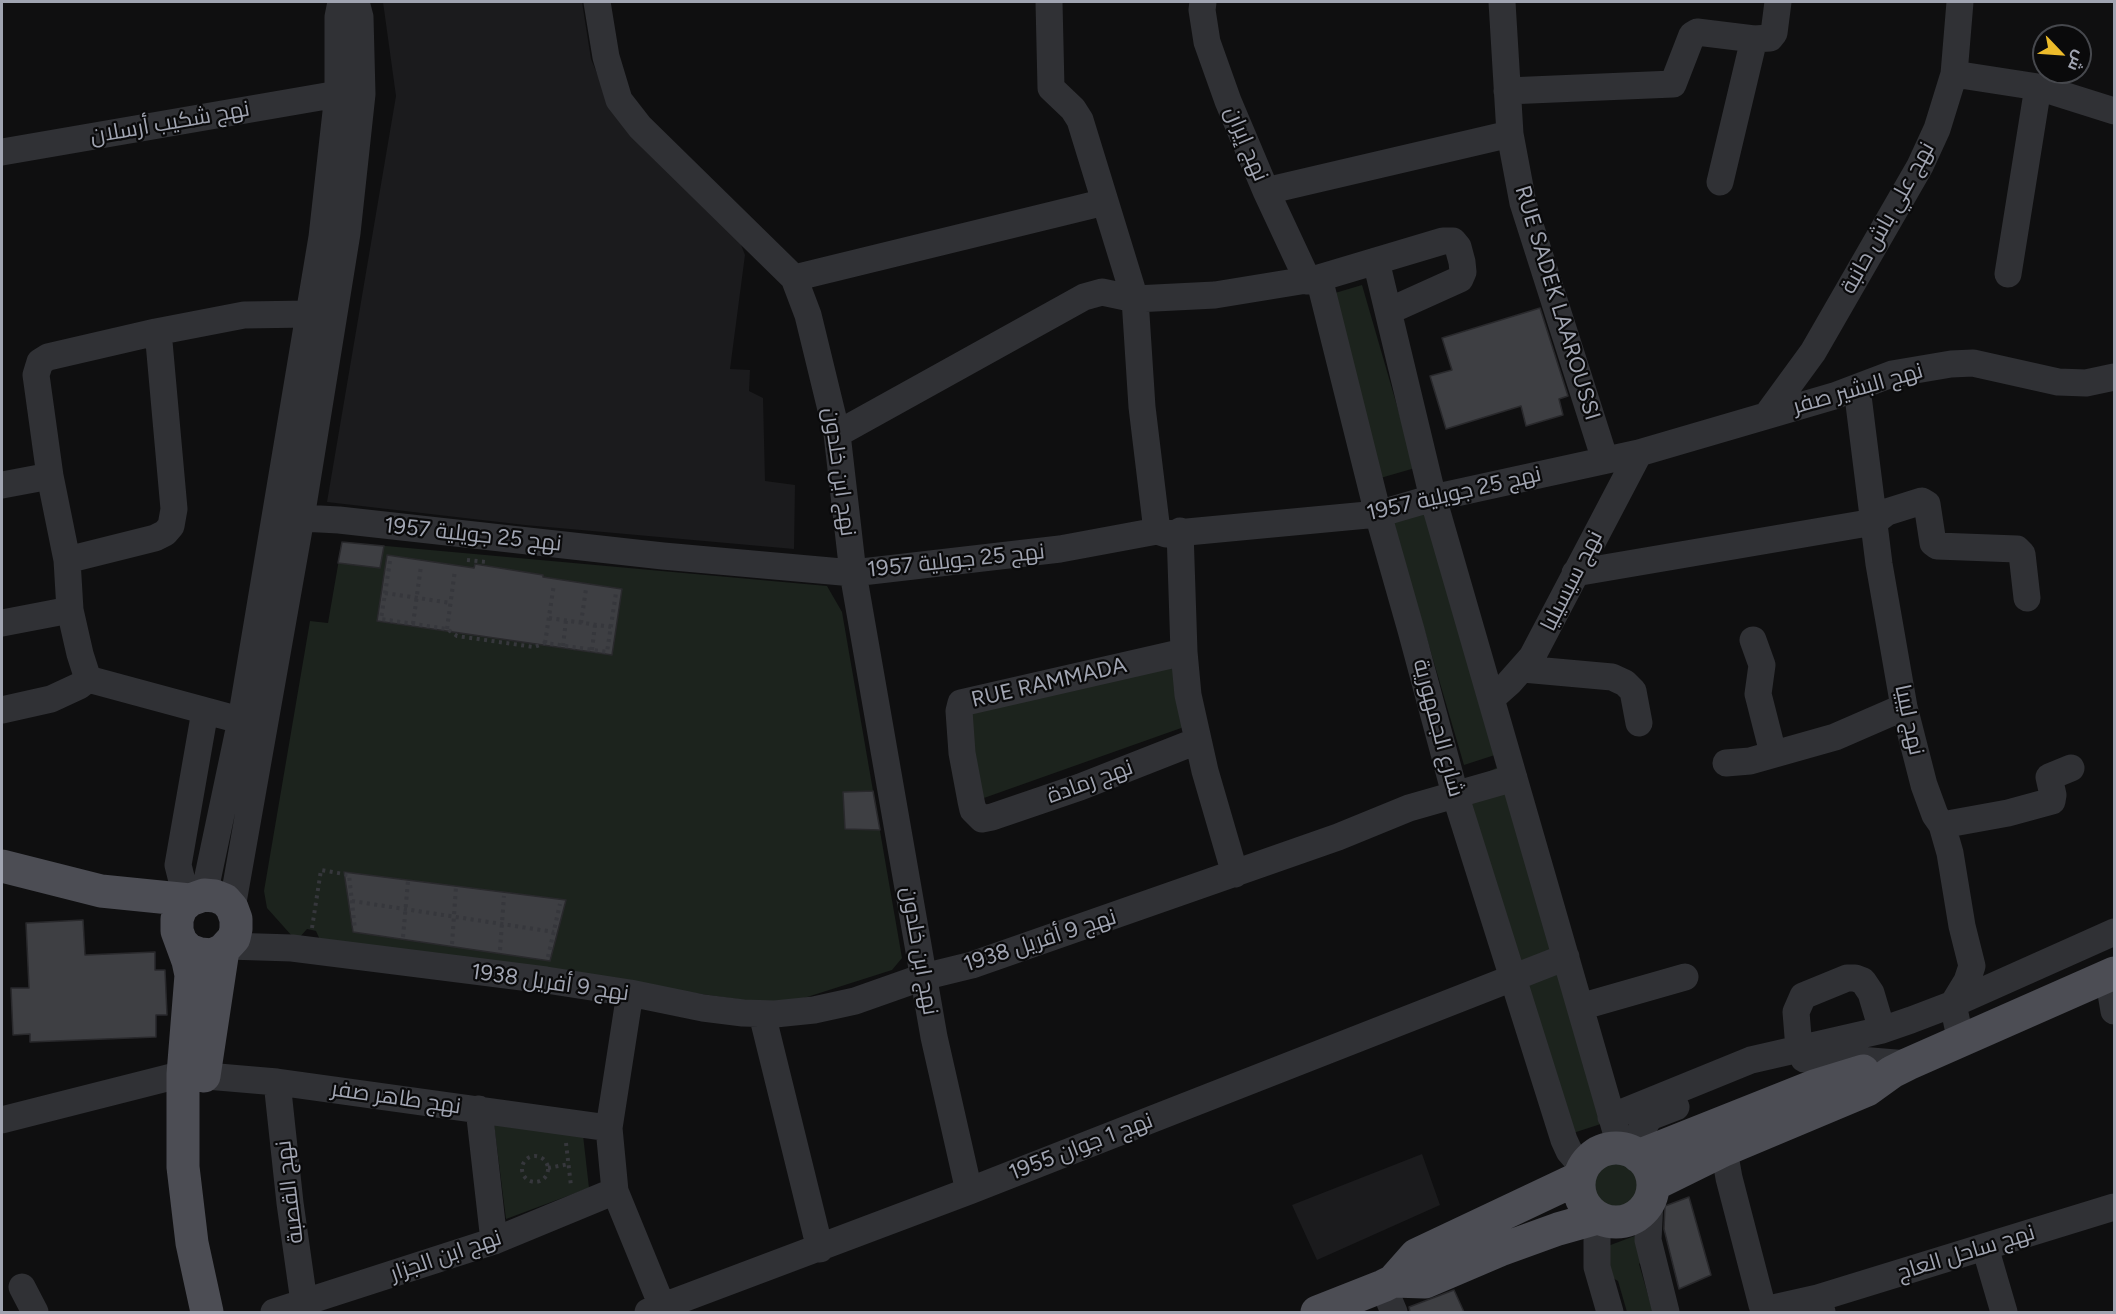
<!DOCTYPE html>
<html>
<head>
<meta charset="utf-8">
<style>
  body { margin:0 }
  #map { position:relative; width:2116px; height:1314px; overflow:hidden; background:#0f0f10; font-family:Figtree,Cairo,sans-serif }
  canvas { display:block }
  .frame { position:absolute; inset:0; border:3px solid #a0a4b1; pointer-events:none }
  .north { position:absolute; left:2032px; top:24px; width:60px; height:60px; box-sizing:border-box; background:#0a0a0b; border:2px solid #46484d; border-radius:50%; rotate:115deg; font-size:16px; font-weight:700; line-height:24px; text-align:center; color:#a0a4b1 }
  .north::after { content:''; display:block; margin:auto; width:21px; height:27px; background:#ecbb2b; clip-path:polygon(50% 0,100% 100%,50% 72%,0 100%) }
</style>
</head>
<body>
<div id="map">
<canvas width="2116" height="1314"></canvas>
<div class="frame"></div>
<div class="north">ش</div>
</div>
<script>
const g = document.querySelector('canvas').getContext('2d');
g.lineJoin = 'round';
function fill(path, color) {
  g.fillStyle = color;
  g.fill(path, 'evenodd');
}
function poly(rows) {
  const path = new Path2D();
  for (const r of rows) {
    if (r.length === 3) {
      path.moveTo(r[0] + r[2], r[1]);
      path.arc(r[0], r[1], r[2], 0, 2 * Math.PI);
      continue;
    }
    path.moveTo(r[0], r[1]);
    for (let i = 2; i < r.length; i += 2) path.lineTo(r[i], r[i + 1]);
  }
  return path;
}
function trace(path, color, width, dash) {
  g.strokeStyle = color;
  g.lineWidth = width;
  g.lineCap = dash ? 'butt' : 'round';
  g.setLineDash(dash || []);
  g.stroke(path);
}
function write(font, color, halo, rows, align = 'center') {
  g.font = font + ' Figtree,Cairo,sans-serif';
  g.lineWidth = 4.5;
  g.setLineDash([]);
  g.textBaseline = 'middle';
  g.strokeStyle = halo;
  g.fillStyle = color;
  for (const [text, x, y, turn = 0] of rows) {
    g.save();
    g.translate(x, y);
    g.rotate((+turn || 0) * Math.PI / 180);
    g.textAlign = isNaN(turn) ? turn : align;
    if (halo) g.strokeText(text, 0, 0);
    g.fillText(text, 0, 0);
    g.restore();
  }
}
fill(poly([
  [383,2,582,2,591,59,610,104,736,232,745,255,730,369,750,370,749,391,763,398,765,481,795,485,794,549,525,525,327,502,396,96],
  [1422,1154,1440,1205,1317,1260,1292,1205]
]), '#1b1b1d');
fill(poly([
  [1362,285,1415,468,1377,479,1325,296],
  [1429,507,1501,753,1464,765,1391,516],
  [342,542,827,586,842,612,902,958,892,970,804,998,765,1003,320,940,316,931,312,930,307,929,299,938,292,936,267,908,264,891,310,621,328,623],
  [1180,660,1184,727,967,804,953,713],
  [1518,758,1573,949,1519,966,1457,786],
  [1561,971,1607,1122,1570,1134,1523,982],
  [494,1124,583,1135,589,1188,506,1219],
  [1615,1185,23],
  [1637,1235,1643,1260,1639,1264,1653,1312,1627,1312,1618,1281,1606,1274,1600,1249]
]), '#1c231d');
const building = poly([
  [1540,308,1568,396,1559,399,1563,415,1526,426,1521,406,1446,429,1430,376,1452,370,1442,338,1540,308],
  [342,542,384,546,380,568,338,563,342,542],
  [387,555,474,568,475,564,543,575,543,577,622,589,612,655,377,621,387,555],
  [873,791,880,830,845,829,843,792,873,791],
  [344,872,566,900,550,961,353,932,344,872],
  [83,920,85,955,155,952,155,970,165,970,167,1015,156,1015,156,1037,30,1042,30,1034,13,1035,11,988,29,988,26,923,83,920],
  [1689,1197,1711,1275,1679,1289,1664,1229,1665,1206,1689,1197],
  [1454,1290,1464,1312,1410,1312,1409,1307,1454,1290]
]);
fill(building, '#3e3f43');
trace(building, '#29292c', 1.5);
trace(poly([
  [467,560,486,562],
  [390,561,381,619,447,629,457,636,534,647,545,643,607,652,616,593],
  [385,593,451,603],
  [549,618,611,627],
  [581,623,586,589],
  [413,624,421,566],
  [447,629,455,570],
  [545,643,554,584],
  [563,646,566,620],
  [592,650,595,625],
  [352,901,554,932],
  [312,928,321,870,349,875,355,930],
  [403,937,408,881],
  [452,944,456,887],
  [500,950,504,896],
  [548,957,560,904],
  [566,1143,571,1186],
  [535,1169,13],
  [548,1168,569,1164]
]), '#36373c', 4, [3, 4.5]);
trace(poly([
  [597,2,606,57,619,100,640,127,794,278,808,315,837,434,853,573,934,1037,969,1191],
  [1049,2,1051,88,1073,109,1080,120,1135,299,1142,407,1157,531],
  [1203,2,1202,10,1207,42,1228,101,1266,191,1308,281],
  [1502,2,1510,134,1523,203,1605,460],
  [1954,74,2038,87,2114,111],
  [1507,91,1673,84,1692,35,1697,32,1754,39,1770,38,1774,33,1778,2],
  [2,152,338,94],
  [1720,182,1754,39],
  [1266,191,1510,134],
  [1376,261,1433,498,1621,1149],
  [2008,274,2038,87],
  [794,278,1105,202],
  [1319,278,1378,514,1411,630,1455,794,1564,1140,1569,1151,1583,1167],
  [1857,388,1879,564,1904,707,1924,785,1935,815,1942,825,1950,853,1962,926,1972,966,1967,981,1953,1004,1961,1042],
  [1767,415,1813,352,1920,166,1937,129,1954,74,1960,2],
  [837,434,1084,297,1102,292,1135,299,1215,295,1319,278,1443,241,1453,241,1458,247,1462,262,1463,272,1460,279,1389,311],
  [2,485,50,476],
  [301,518,339,520,663,556,853,573,1060,549,1157,531,1166,534,1378,514,1433,498,1639,453,1834,396,1892,374,1951,364,1973,363,2058,382,2086,383,2114,377],
  [1180,531,1184,652,1188,695,1205,771,1235,874],
  [67,560,155,538,165,533,171,526,174,509,159,342],
  [1575,573,1874,522,1887,512,1922,501,1927,504,1933,543,1937,546,2017,549,2022,554,2027,598],
  [2,623,70,610],
  [1753,640,1762,665,1758,694,1773,753],
  [1184,652,961,703,959,711,962,753,971,801,973,810,982,819,992,817,1080,787,1197,741],
  [1523,669,1612,677,1625,683,1633,691,1639,723],
  [1491,699,1509,683,1532,657,1639,453],
  [2,710,51,699,79,686,88,679],
  [258,725,88,679,80,654,70,610,67,560,50,476,36,375,40,362,48,357,156,332,244,315,309,314],
  [1726,763,1750,761,1835,737,1904,707],
  [1942,825,2008,813,2052,801,2053,795,2049,777,2071,768],
  [204,895,241,720,322,237,338,94,338,17,341,2],
  [193,898,183,885,178,865,205,711],
  [232,908,301,518,347,233,362,94,360,17,356,2],
  [228,946,292,948,546,980,630,993,703,1008,743,1013,775,1014,814,1010,855,1001,923,977,972,965,1338,837,1409,808,1514,778],
  [2108,976,2114,1011],
  [630,993,609,1128,615,1191,662,1306],
  [1580,1007,1685,977],
  [762,1014,820,1249],
  [1799,1049,1796,1012,1803,996,1847,978,1855,978,1863,981,1871,993,1882,1030],
  [1804,1059,1822,1057,1908,1064],
  [277,1082,290,1203,304,1302],
  [479,1109,494,1241],
  [1611,1117,1751,1060,1882,1030,1911,1020,1953,1004,2114,932],
  [2,1120,183,1074,277,1082,609,1128],
  [1724,1150,1729,1178,1762,1305,1769,1309,1818,1298],
  [1632,1152,1640,1132,1650,1117,1676,1107],
  [1650,1200,1648,1240,1666,1312],
  [1597,1218,1597,1267,1610,1312],
  [1985,1247,2004,1312],
  [1383,1286,1394,1312],
  [22,1287,35,1312],
  [274,1312,494,1241,615,1191],
  [648,1312,969,1191,1566,957],
  [1822,1312,1818,1298,2114,1207]
]), '#303135', 27);
trace(poly([
  [2,866,101,891,190,900],
  [181,942,189,950,200,954,212,955,223,950,234,938,236,929,236,919,232,908,225,900,215,896,204,895,190,900,181,908,177,919,177,931,188,961,191,975,183,1074,183,1167,192,1243,207,1312],
  [204,1076,223,950],
  [1616,1185,37],
  [1638,1156,1814,1086,1863,1071],
  [1653,1185,1724,1150,1867,1090,1892,1072,1908,1064,2114,973],
  [1393,1281,1425,1282,1500,1250,1558,1229,1597,1218],
  [1317,1312,1383,1286,1393,1281,1416,1255,1579,1178]
]), '#4c4d54', 33);
write('22px', '#a0a4b1', '#0a0a0b', [
  ["نهج شكيب أرسلان",170,123,-10],
  ["نهج إيران",1246,144,67],
  ["نهج علي باش حانبة",1888,218,-61],
  ["RUE SADEK LAAROUSSI",1557,303,73],
  ["نهج البشير صفر",1858,389,-16],
  ["نهج ابن خلدون",839,472,82],
  ["نهج 25 جويلية 1957",1454,494,-13],
  ["نهج 25 جويلية 1957",473,535,6],
  ["نهج 25 جويلية 1957",956,561,-6],
  ["نهج سيسيليا",1572,581,-63],
  ["RUE RAMMADA",1049,683,-13],
  ["نهج ليبيا",1909,720,78],
  ["شارع الجمهورية",1438,728,75],
  ["نهج رمادة",1090,782,-20],
  ["نهج 9 أفريل 1938",1040,941,-18],
  ["نهج ابن خلدون",919,951,80],
  ["نهج 9 أفريل 1938",550,983,8],
  ["نهج طاهر صفر",396,1098,8],
  ["نهج 1 جوان 1955",1081,1147,-21],
  ["نهج القصبة",290,1192,-97],
  ["نهج ساحل العاج",1966,1253,-17],
  ["نهج ابن الجزار",446,1256,-19]
]);
</script>
</body>
</html>
